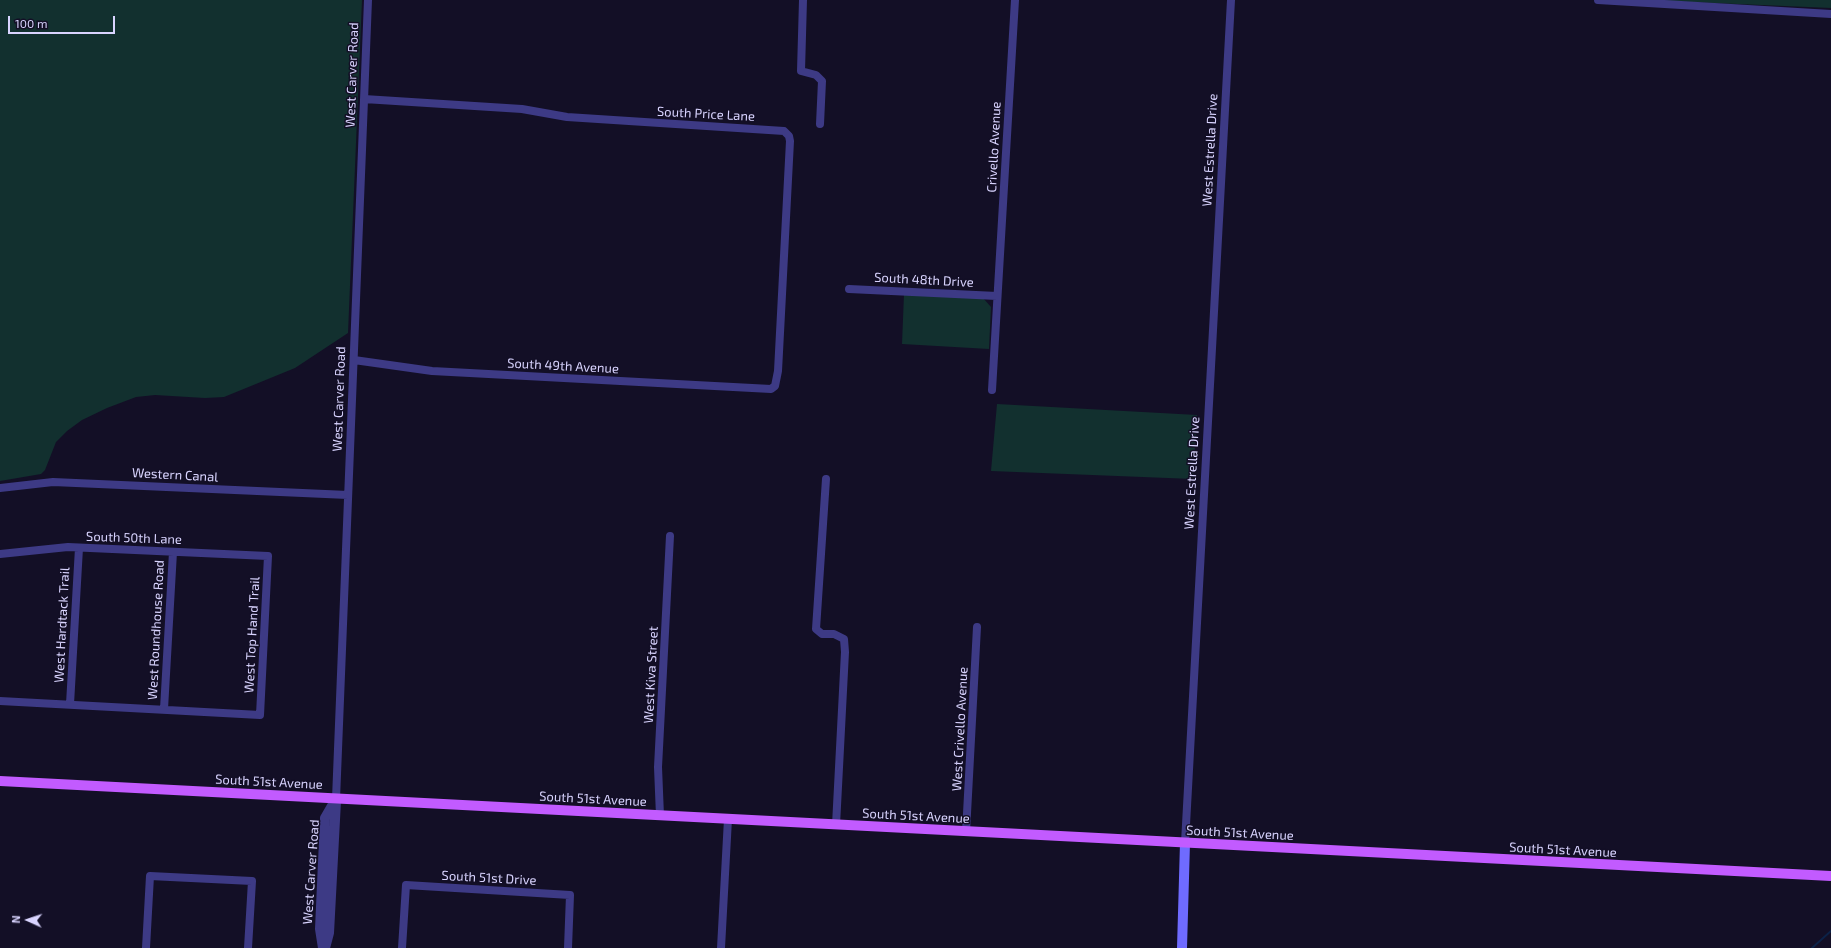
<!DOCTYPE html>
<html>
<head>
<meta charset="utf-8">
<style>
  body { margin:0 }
  #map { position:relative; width:1831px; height:948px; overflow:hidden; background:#130f26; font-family:"Exo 2",sans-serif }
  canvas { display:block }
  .north { position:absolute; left:8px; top:900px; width:40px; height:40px; -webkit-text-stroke:3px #130f26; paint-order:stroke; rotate:273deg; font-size:11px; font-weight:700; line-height:16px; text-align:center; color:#d9d4ff }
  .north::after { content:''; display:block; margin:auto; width:14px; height:18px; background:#d9d4ff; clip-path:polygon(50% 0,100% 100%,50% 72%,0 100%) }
  .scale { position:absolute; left:8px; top:16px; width:107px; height:18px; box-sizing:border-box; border:2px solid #d9d4ff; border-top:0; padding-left:5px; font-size:12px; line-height:14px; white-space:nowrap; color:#d9d4ff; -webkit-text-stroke:3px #130f26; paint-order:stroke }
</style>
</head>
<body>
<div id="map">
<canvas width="1831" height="948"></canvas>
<div class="north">N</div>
<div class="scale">100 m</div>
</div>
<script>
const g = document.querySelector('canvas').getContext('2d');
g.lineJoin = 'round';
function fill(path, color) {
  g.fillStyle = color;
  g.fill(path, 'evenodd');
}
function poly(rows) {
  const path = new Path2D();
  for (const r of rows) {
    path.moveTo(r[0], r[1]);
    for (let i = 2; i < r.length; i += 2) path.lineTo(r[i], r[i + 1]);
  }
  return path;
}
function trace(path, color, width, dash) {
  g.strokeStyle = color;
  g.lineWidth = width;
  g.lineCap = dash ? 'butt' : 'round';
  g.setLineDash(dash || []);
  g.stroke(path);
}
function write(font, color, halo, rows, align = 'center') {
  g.font = font + ' "Exo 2",sans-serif';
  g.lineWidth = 3;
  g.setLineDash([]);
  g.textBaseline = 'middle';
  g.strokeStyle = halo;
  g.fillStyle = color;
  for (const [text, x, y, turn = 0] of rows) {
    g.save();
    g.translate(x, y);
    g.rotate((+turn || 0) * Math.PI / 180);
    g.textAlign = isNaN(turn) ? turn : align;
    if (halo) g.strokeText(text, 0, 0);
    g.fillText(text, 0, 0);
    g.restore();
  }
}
fill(poly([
  [0,0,362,0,348,333,295,368,224,397,205,398,155,395,136,397,107,408,82,420,67,431,56,442,45,470,41,474,0,481],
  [1654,0,1831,0,1831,8,1667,1],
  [904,294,983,298,991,307,989,349,902,344],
  [997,404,1197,415,1193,479,991,471]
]), '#12302f');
trace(poly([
  [1812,948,1831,931]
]), '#0c2248', 2);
trace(poly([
  [803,0,801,71,816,75,822,81,820,124],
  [1598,0,1831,14],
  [849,289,997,296],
  [354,360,432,371,771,389,775,386,778,371,790,141,789,136,784,131,567,117,522,109,364,99],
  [992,390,1015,0],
  [826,479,816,629,822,634,834,634,844,639,845,652,836,825],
  [0,488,53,482,348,495],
  [0,554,68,547,268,556,260,715,0,701],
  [70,704,79,548],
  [164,709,173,552],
  [336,799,368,0],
  [660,816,658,767,670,536],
  [966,832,977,627],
  [1185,843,1231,0],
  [146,948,150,876,252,881,248,948],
  [402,948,406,885,570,895,568,948],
  [721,948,728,819]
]), '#3d3a85', 8);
trace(poly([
  [323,948,320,929,325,818,336,799],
  [325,948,329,933,336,801]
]), '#3d3a85', 10);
trace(poly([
  [1182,948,1185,843]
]), '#6f6bff', 10);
trace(poly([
  [0,781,1831,876]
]), '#c25bff', 10);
write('13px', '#d9d4ff', '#130f26', [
  ["West Carver Road",352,75,-88],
  ["South Price Lane",706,114,3],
  ["Crivello Avenue",994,147,-87],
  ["West Estrella Drive",1210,150,-87],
  ["South 48th Drive",924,280,3],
  ["South 49th Avenue",563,366,3],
  ["West Carver Road",339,399,-88],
  ["West Estrella Drive",1192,473,-87],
  ["Western Canal",175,475,3],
  ["South 50th Lane",134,538,2],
  ["West Hardtack Trail",62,625,-87],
  ["West Roundhouse Road",156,630,-87],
  ["West Top Hand Trail",252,635,-87],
  ["West Kiva Street",651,675,-87],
  ["West Crivello Avenue",960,729,-87],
  ["South 51st Avenue",269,782,3],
  ["South 51st Avenue",593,799,3],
  ["South 51st Avenue",916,816,3],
  ["South 51st Avenue",1240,833,3],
  ["South 51st Avenue",1563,850,3],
  ["West Carver Road",311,872,-86],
  ["South 51st Drive",489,878,3]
]);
</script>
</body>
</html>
